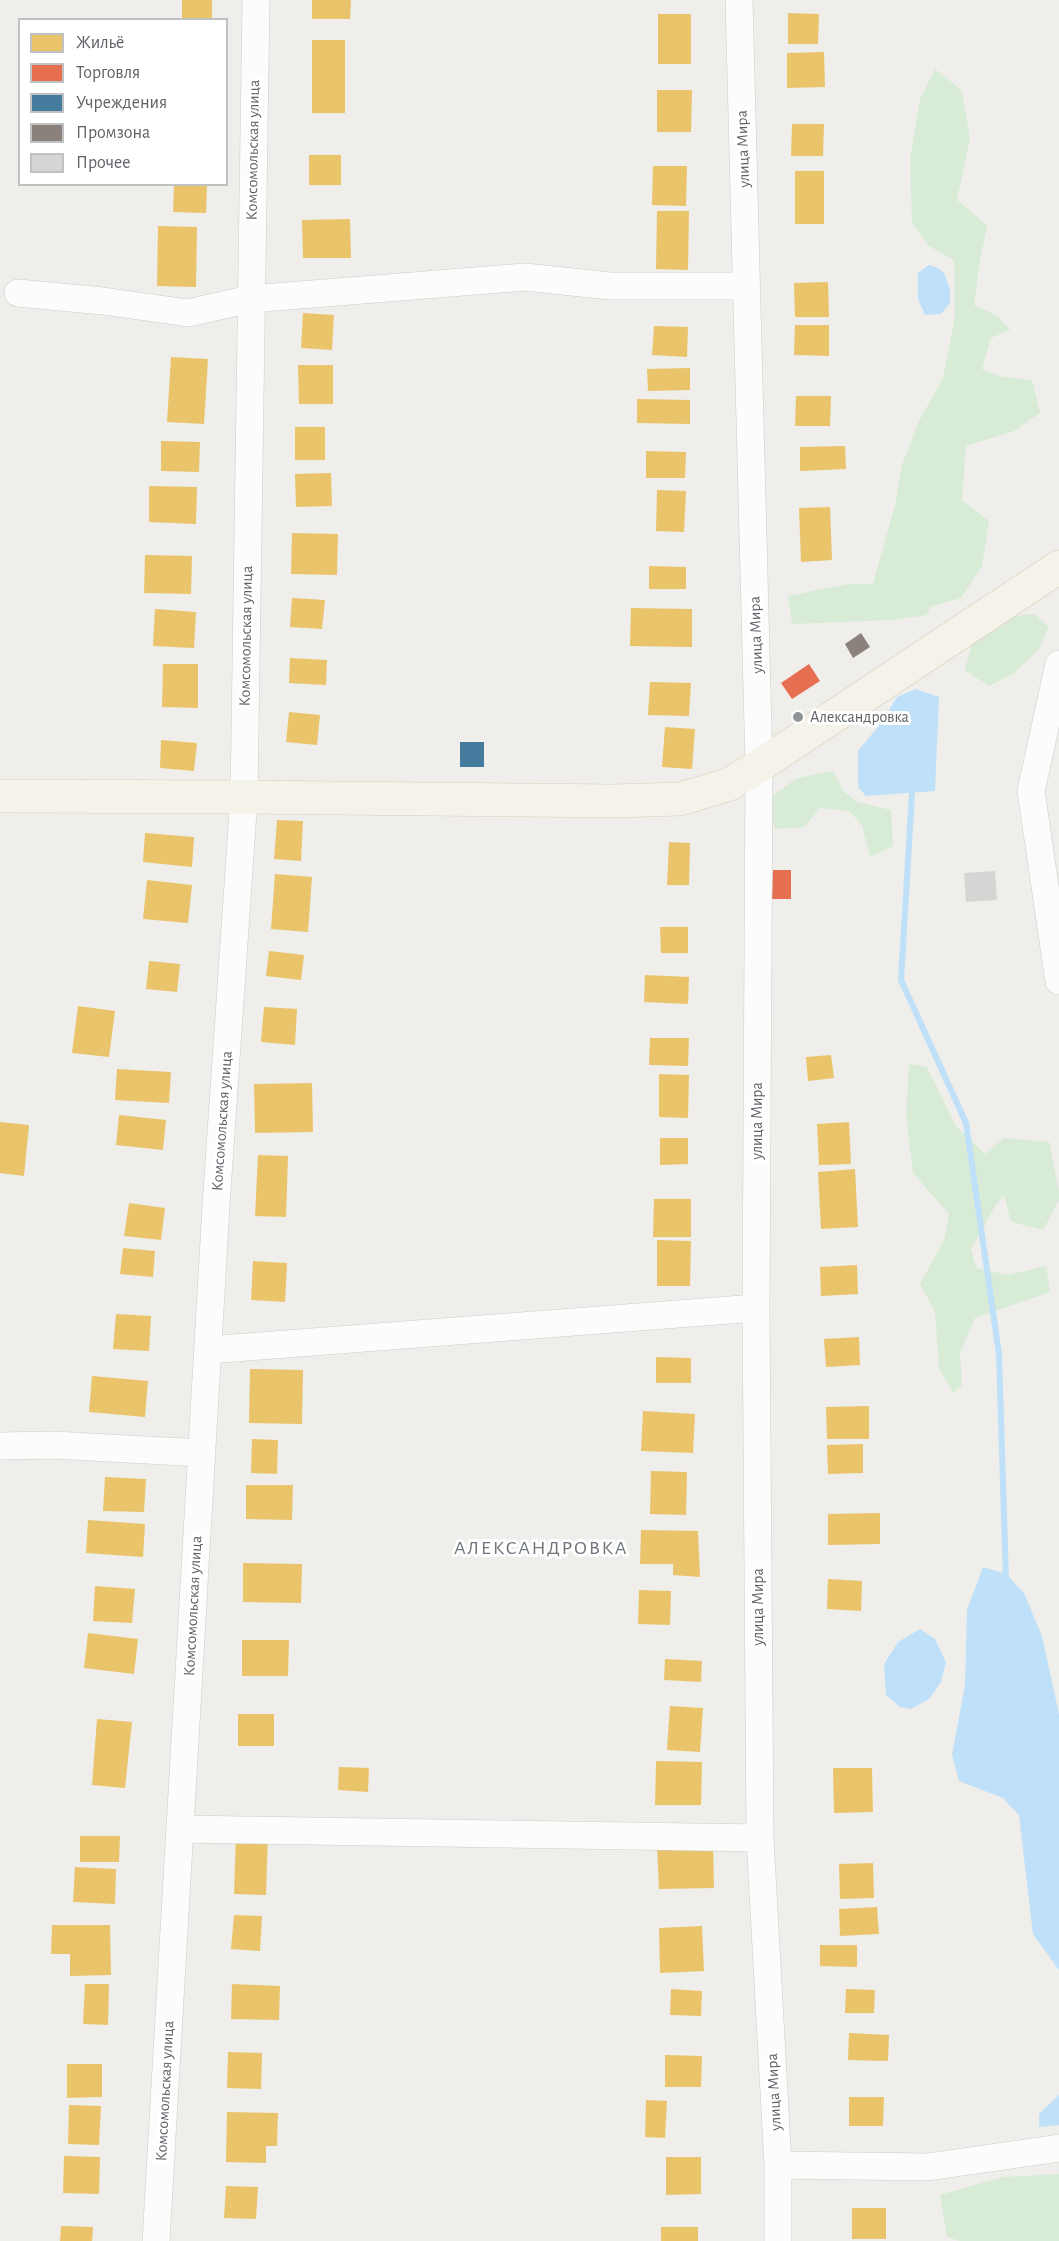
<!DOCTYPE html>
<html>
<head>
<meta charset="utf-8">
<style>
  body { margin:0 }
  #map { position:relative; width:1059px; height:2241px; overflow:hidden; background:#efeeea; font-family:"Alegreya Sans",sans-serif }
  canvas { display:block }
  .legend { position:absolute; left:18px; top:18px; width:210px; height:168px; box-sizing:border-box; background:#fff; border:2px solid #bfc1c3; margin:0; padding:8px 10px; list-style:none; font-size:18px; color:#5f6368 }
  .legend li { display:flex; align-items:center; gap:12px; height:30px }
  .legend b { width:30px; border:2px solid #bfc1c3 }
</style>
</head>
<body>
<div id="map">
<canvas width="1059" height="2241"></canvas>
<ul class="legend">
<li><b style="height:16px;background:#e9c46a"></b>Жильё</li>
<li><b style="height:16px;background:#e76f51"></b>Торговля</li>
<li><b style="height:16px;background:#457b9d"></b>Учреждения</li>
<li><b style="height:16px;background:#8a817c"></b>Промзона</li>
<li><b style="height:16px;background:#d6d5d3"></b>Прочее</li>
</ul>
</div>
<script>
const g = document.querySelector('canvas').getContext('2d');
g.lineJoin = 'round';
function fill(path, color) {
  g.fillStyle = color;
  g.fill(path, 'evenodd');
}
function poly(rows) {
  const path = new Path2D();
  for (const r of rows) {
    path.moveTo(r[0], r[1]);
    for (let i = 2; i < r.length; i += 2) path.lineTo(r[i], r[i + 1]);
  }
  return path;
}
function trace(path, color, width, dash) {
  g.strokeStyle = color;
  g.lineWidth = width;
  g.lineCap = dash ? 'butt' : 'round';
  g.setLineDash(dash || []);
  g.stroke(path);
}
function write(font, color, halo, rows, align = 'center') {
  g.font = font + ' "Alegreya Sans",sans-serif';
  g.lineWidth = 6;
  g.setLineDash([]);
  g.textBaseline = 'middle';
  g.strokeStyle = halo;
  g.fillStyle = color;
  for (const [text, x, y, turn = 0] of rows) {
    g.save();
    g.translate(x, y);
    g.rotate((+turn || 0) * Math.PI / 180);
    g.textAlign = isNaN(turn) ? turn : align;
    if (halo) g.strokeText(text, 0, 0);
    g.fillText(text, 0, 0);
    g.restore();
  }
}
fill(poly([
  [935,69,962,91,970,139,957,200,987,225,980,261,974,305,998,316,1010,330,991,338,982,369,1002,377,1032,380,1040,413,1014,431,966,446,962,500,989,521,982,566,961,598,930,607,927,615,892,620,792,624,788,596,848,584,873,584,895,505,902,465,919,421,943,378,955,316,954,260,929,246,912,223,910,159,920,99],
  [1034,614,1049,627,1039,649,1013,674,989,686,965,670,973,640,1005,617],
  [833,771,844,792,857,802,891,810,893,846,870,857,862,825,849,811,820,808,804,827,775,829,768,799,797,778],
  [909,1064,927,1067,955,1125,985,1154,1004,1138,1049,1142,1059,1192,1059,1200,1043,1230,1011,1222,1004,1195,994,1208,971,1249,976,1268,1008,1275,1046,1266,1050,1292,975,1318,960,1353,962,1385,953,1393,939,1368,935,1312,920,1284,944,1240,949,1214,913,1173,906,1116],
  [1059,2174,1059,2241,960,2241,947,2237,940,2195,1003,2177]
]), '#d8ebd6');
fill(poly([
  [929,265,938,268,944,273,950,289,950,303,941,314,925,315,918,299,918,273],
  [916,689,939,697,935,791,866,796,858,787,858,751,881,723,897,697],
  [983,1567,1006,1574,1024,1593,1042,1636,1059,1714,1059,1970,1033,1934,1019,1815,1003,1798,959,1781,952,1755,965,1685,967,1610],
  [920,1629,935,1639,946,1662,941,1682,929,1699,911,1709,900,1707,886,1695,884,1664,898,1642],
  [1059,2095,1059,2125,1039,2127,1039,2114]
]), '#bfe0f9');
fill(poly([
  [182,0,212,0,212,20,182,20],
  [312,0,351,0,350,19,312,19],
  [788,13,819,14,818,44,788,44],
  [658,14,691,14,691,64,658,64],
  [312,40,345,40,345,113,312,113],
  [824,52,825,87,787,88,787,53],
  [657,90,692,90,691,132,657,132],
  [792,124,824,124,823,156,791,156],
  [309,155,341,155,341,185,309,185],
  [653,166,687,166,686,206,652,205],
  [795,171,824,171,824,224,795,224],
  [174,185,207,186,206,213,173,212],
  [657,211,689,211,688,270,656,269],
  [350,219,351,258,303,258,302,220],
  [158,226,197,227,196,287,157,286],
  [828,282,829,317,795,317,794,283],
  [303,313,334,315,332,350,301,348],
  [795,325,829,325,829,356,794,355],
  [654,326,688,327,687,357,652,355],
  [171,357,208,359,204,424,167,422],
  [298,365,333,365,333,404,299,404],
  [690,368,690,390,648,391,647,369],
  [796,396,831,396,830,426,795,426],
  [637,399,690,400,690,424,637,423],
  [295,427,325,427,325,460,295,460],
  [161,441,200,442,199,472,161,471],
  [845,446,846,469,800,471,800,447],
  [646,451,686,452,685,478,646,478],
  [331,473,332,506,296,507,295,474],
  [149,486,197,487,196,524,149,522],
  [657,490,686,491,684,532,656,531],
  [830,507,832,560,801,562,799,508],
  [292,533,338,534,337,575,291,574],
  [145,555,192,556,191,594,144,593],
  [649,566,686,567,686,589,649,589],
  [292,598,325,600,322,629,290,627],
  [631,608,692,609,692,647,630,646],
  [155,609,196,612,194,648,153,646],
  [290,658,327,660,326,685,289,683],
  [163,664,198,664,198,708,162,707],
  [650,682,691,683,689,716,648,715],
  [289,712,320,715,317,745,286,742],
  [665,727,695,729,692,769,662,767],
  [161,740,197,743,194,771,160,768],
  [277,820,303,821,301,861,274,859],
  [145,833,194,837,192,867,143,862],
  [669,842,690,843,689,885,667,885],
  [275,874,312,877,308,932,271,929],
  [147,880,192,885,188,923,143,919],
  [660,927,688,927,688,953,661,953],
  [269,951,304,955,301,980,266,976],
  [149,961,180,964,177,992,146,989],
  [645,975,689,977,688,1004,644,1002],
  [78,1006,115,1011,109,1057,72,1053],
  [264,1007,297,1009,295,1045,261,1042],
  [650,1038,689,1038,688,1066,649,1065],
  [831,1055,834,1078,808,1081,806,1057],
  [117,1069,171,1072,169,1103,115,1100],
  [659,1074,689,1075,688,1118,659,1117],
  [312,1083,313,1132,255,1133,254,1084],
  [119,1115,166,1120,163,1150,116,1145],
  [0,1122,29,1125,24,1176,0,1173],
  [849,1122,851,1164,819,1165,817,1124],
  [660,1138,688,1138,688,1164,660,1165],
  [258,1155,288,1156,286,1217,255,1216],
  [855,1169,858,1227,821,1229,818,1172],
  [654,1199,691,1199,691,1237,653,1237],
  [129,1203,165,1208,161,1240,124,1236],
  [657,1240,691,1241,690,1286,657,1286],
  [123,1248,155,1251,153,1277,120,1274],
  [253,1261,287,1263,285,1302,251,1300],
  [857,1265,858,1294,821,1296,820,1267],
  [116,1314,151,1316,149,1351,113,1349],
  [859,1337,860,1365,826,1367,824,1339],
  [656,1357,691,1358,691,1383,656,1383],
  [250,1369,303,1370,302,1424,249,1423],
  [92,1376,148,1381,145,1417,89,1412],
  [869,1406,869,1439,827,1439,826,1407],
  [643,1411,695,1414,693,1453,641,1451],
  [252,1439,278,1440,277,1474,251,1473],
  [863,1444,863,1473,828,1474,827,1445],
  [651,1471,687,1472,686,1515,650,1514],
  [105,1477,146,1479,144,1512,103,1511],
  [246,1485,293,1485,292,1520,246,1519],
  [880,1513,880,1544,828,1545,828,1514],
  [88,1520,145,1524,143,1557,86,1553],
  [641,1530,698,1531,700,1577,673,1575,673,1564,640,1564],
  [243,1563,302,1564,301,1603,243,1602],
  [828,1579,862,1581,861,1611,827,1609],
  [95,1586,135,1589,132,1623,93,1621],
  [639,1590,671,1591,670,1625,638,1624],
  [88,1633,138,1639,134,1674,84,1668],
  [242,1640,289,1640,288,1676,242,1676],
  [665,1659,702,1661,701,1682,664,1680],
  [670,1706,703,1708,700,1752,667,1750],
  [238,1714,274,1714,274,1746,238,1746],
  [97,1719,132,1722,125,1788,92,1785],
  [656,1761,702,1762,701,1805,655,1805],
  [339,1767,369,1768,368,1792,338,1790],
  [833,1768,872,1768,873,1812,834,1813],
  [236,1833,268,1834,266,1895,234,1894],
  [80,1836,120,1836,119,1862,80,1862],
  [713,1844,714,1888,659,1889,657,1846],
  [873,1863,874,1898,840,1899,839,1864],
  [75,1867,116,1869,115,1904,73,1902],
  [877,1907,879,1934,840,1936,839,1909],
  [234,1915,262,1916,260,1951,231,1949],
  [52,1925,110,1925,111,1975,70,1976,70,1954,51,1954],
  [702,1926,704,1971,660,1973,659,1928],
  [820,1945,857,1945,857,1967,820,1966],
  [85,1984,109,1984,108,2025,83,2024],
  [232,1984,280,1986,279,2020,231,2019],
  [671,1989,702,1991,701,2016,670,2015],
  [846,1989,875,1990,874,2013,845,2013],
  [849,2033,889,2035,888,2061,848,2060],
  [228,2052,262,2053,261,2089,227,2088],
  [665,2055,702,2056,701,2087,665,2087],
  [67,2064,102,2064,102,2097,67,2098],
  [849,2097,884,2097,883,2126,849,2126],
  [646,2100,667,2101,665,2138,645,2137],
  [69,2105,101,2106,99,2145,68,2144],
  [227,2112,278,2113,277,2146,266,2146,266,2163,226,2162],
  [64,2156,100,2157,99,2194,63,2193],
  [666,2157,701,2157,701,2194,666,2195],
  [226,2186,258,2187,256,2219,224,2218],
  [852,2208,886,2208,886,2239,852,2239],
  [61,2226,93,2227,92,2241,60,2241],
  [661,2227,698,2227,698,2241,661,2241]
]), '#e9c46a');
fill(poly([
  [809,664,820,681,792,699,781,683],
  [773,870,791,870,791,899,772,899]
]), '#e76f51');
fill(poly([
  [460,742,484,742,484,767,460,767]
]), '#457b9d');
fill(poly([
  [861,633,870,647,853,658,845,644]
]), '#8a817c');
trace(poly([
  [912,793,901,980,966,1123,999,1354,1006,1579]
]), '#bfe0f9', 6);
fill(poly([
  [995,871,997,900,966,902,964,873]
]), '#d6d5d3');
const minor = poly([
  [739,0,759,766,756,1308,760,1838,778,2165,778,2241],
  [18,293,103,301,188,313,250,299,525,277,610,286,746,286],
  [1059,664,1031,791,1059,981],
  [208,1350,756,1308],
  [0,1446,53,1445,202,1453],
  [180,1829,760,1838],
  [778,2165,928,2167,1059,2148],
  [156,2241,216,1206,244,797,256,0]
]);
const major = poly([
  [0,796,244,797,614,801,680,799,730,784,759,766,1059,567]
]);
trace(minor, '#cbcccc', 28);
trace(major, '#d7ceb8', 34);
trace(minor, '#fdfcfc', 27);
trace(major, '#f4f2e9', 33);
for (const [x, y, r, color] of [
  [798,717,6,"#919496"]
]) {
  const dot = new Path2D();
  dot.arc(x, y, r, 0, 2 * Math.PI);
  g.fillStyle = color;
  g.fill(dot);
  trace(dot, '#fff', 2);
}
write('16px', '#5f6368', '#fff', [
  ["улица Мира",743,149,-92],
  ["Комсомольская улица",253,150,-89],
  ["улица Мира",756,635,-92],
  ["Комсомольская улица",246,636,-89],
  ["Комсомольская улица",222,1121,-86],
  ["улица Мира",757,1121,-90],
  ["Комсомольская улица",193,1606,-87],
  ["улица Мира",758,1607,-90],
  ["Комсомольская улица",165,2091,-87],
  ["улица Мира",774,2092,-93]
]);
write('16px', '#5f6368', '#fff', [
  ["Александровка",810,717]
], 'left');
g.letterSpacing = '1.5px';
write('20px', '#70757a', '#fff', [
  ["АЛЕКСАНДРОВКА",541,1548]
]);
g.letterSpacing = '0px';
</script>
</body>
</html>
